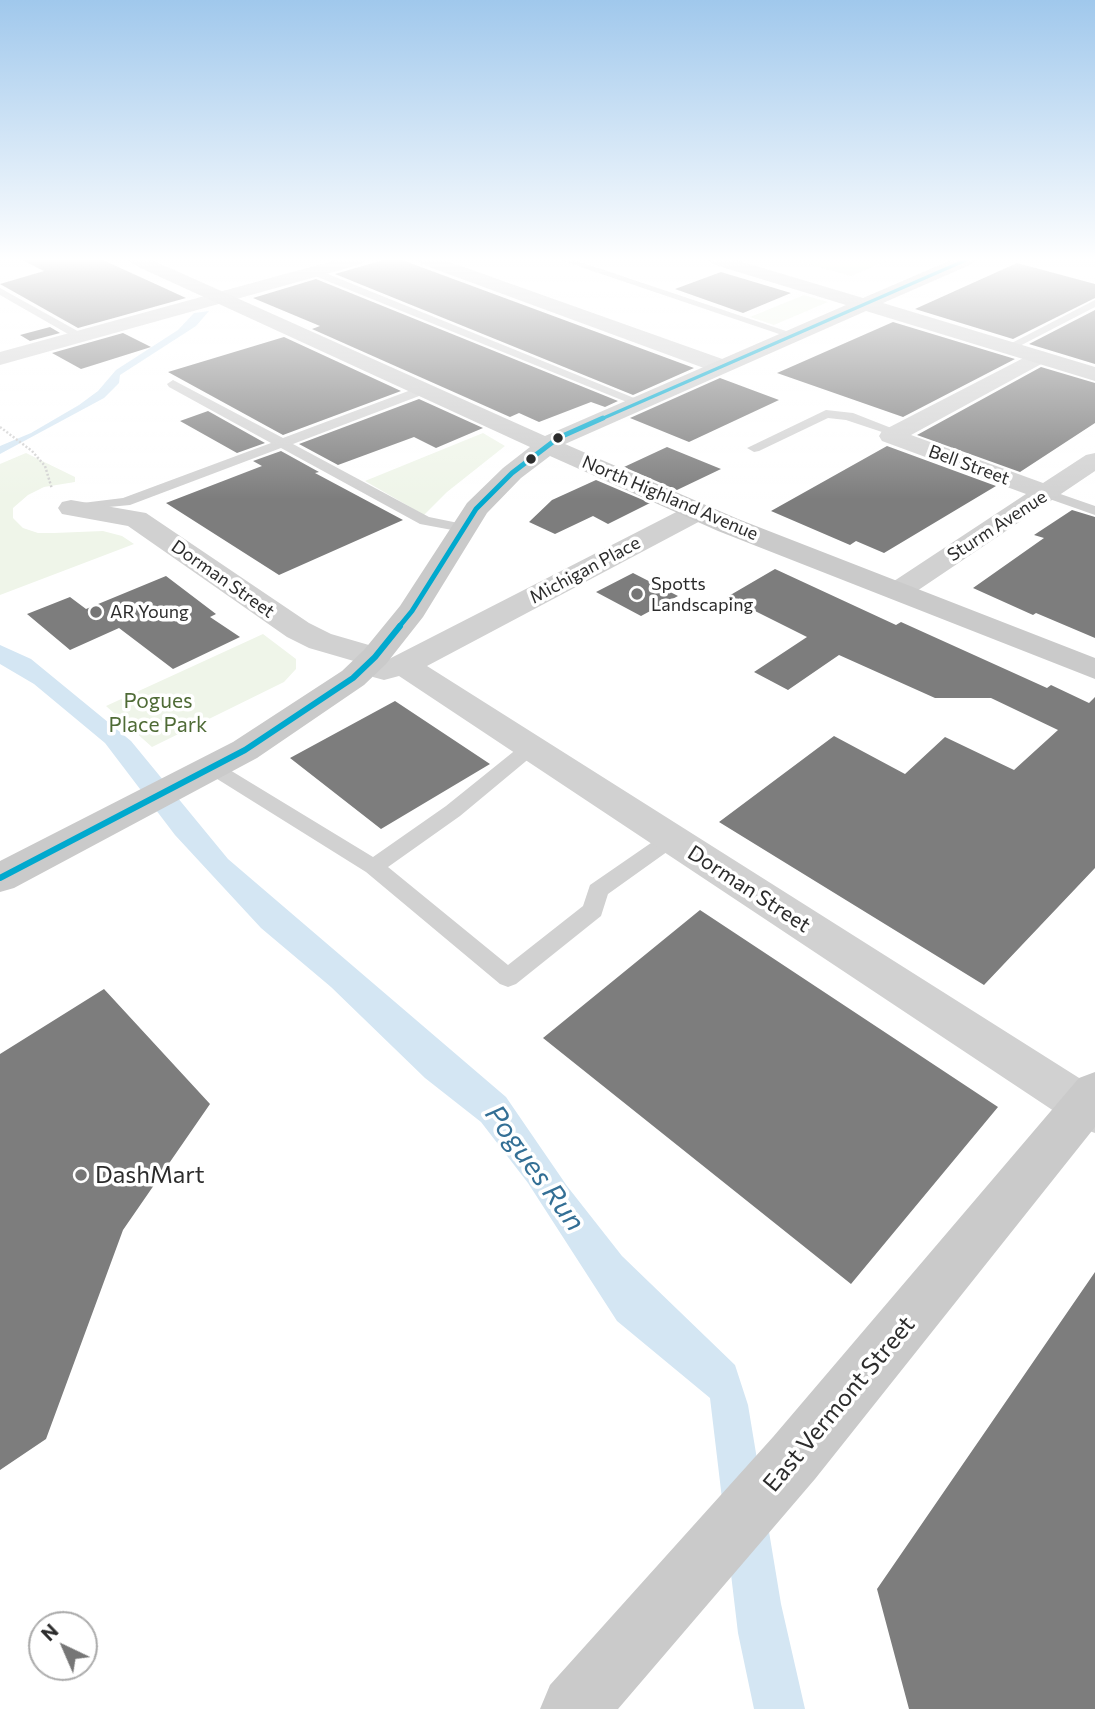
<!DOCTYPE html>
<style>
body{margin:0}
#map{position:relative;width:1095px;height:1709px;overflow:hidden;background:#fff;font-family:Commissioner,sans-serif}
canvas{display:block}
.north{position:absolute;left:28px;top:1611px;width:70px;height:70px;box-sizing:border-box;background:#fff;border:2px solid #ababab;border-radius:50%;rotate:316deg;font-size:19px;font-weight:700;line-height:28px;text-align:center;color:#2c2c2c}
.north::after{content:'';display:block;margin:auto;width:24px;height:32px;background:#767676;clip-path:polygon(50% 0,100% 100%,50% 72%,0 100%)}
</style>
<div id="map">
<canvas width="1095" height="1709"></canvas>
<div class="north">N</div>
</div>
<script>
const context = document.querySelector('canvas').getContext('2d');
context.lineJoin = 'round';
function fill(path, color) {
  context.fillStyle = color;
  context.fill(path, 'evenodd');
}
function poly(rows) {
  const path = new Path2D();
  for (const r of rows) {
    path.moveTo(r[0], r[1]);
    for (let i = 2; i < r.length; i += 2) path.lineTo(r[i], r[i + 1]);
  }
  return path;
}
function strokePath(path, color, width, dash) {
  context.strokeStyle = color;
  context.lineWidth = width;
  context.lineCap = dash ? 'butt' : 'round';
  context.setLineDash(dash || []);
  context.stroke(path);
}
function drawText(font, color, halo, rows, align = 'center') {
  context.font = font + ' Commissioner,sans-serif';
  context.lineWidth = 7;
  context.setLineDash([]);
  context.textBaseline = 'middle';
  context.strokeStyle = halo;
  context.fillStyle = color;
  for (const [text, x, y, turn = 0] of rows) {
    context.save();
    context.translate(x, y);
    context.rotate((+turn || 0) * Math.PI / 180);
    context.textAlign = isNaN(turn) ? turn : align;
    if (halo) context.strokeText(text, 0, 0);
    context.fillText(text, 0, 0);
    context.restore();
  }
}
fill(poly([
 [794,260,890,260,851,276],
 [804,295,828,302,774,325,750,317],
 [483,433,505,446,447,492,424,515,365,481],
 [26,453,75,477,75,482,44,487,28,495,13,508,13,518,23,528,38,533,54,533,103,531,122,536,134,544,0,595,0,464],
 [263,634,296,659,296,669,284,682,152,747,106,706]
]), '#eff5e9');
fill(poly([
 [209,311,196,326,120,375,119,383,104,398,0,454,0,446,31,433,79,405,98,391,116,370,178,330,194,313],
 [0,645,31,659,131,741,228,859,506,1097,567,1186,622,1256,735,1365,748,1405,781,1604,805,1709,754,1709,738,1633,710,1398,617,1321,528,1183,481,1122,425,1078,331,987,261,928,175,835,105,743,34,684,0,664]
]), '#d4e6f3');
fill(poly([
 [22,260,103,260,186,298,78,328,0,284,44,271],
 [383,260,402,260,694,368,633,395,335,274],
 [1017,263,1095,284,1095,298,1013,339,915,309],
 [721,272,791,293,743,313,675,289],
 [316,279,618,401,605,407,591,402,539,422,519,413,510,417,312,329,320,326,253,298],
 [1095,310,1095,364,1029,344],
 [893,322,1015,359,903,417,777,373],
 [50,327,60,333,30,341,20,335],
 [123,333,151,347,81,369,52,353],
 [284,337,401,391,283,435,168,372],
 [1041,367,1095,383,1095,423,1020,472,917,435],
 [720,378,779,400,689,442,630,418],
 [419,399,483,428,436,448,414,437,338,465,299,444],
 [208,411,265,443,237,453,180,421],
 [887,446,996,486,884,553,856,541,850,545,771,511],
 [667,447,721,469,677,490,624,467],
 [281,451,319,472,315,473,403,520,279,575,166,503,262,466,253,461],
 [596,480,650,503,608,524,593,516,555,534,529,522,552,500],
 [1072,510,1095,517,1095,638,1036,613,1033,615,973,588,1044,538,1034,535],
 [775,569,896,625,901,622,1047,688,1051,685,1089,703,1095,697,1095,868,984,985,719,822,834,736,905,774,945,737,1014,770,1058,730,991,698,935,698,839,655,788,690,754,672,807,637,727,597],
 [633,573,678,596,641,616,596,592],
 [166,576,216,614,210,617,240,637,173,669,119,628,70,650,27,614,70,597,86,609],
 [395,701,490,764,381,829,290,758],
 [700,910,998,1107,851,1284,543,1038],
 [104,989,210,1104,123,1230,46,1439,0,1470,0,1054],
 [1095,1272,1095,1709,909,1709,877,1589]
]), '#7d7d7d');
strokePath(poly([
 [0,427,32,451,45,466,52,489]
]), '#d1d1d1', 2.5, [2, 2]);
fill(poly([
 [560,260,574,260,798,335,788,337,560,260],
 [310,270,318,270,644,402,638,406,634,405,310,274,310,270],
 [0,288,83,334,85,336,75,338,0,295,0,288],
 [1095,300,1095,307,1012,350,1002,348,1095,300],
 [173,380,283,438,419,387,427,387,427,393,293,444,429,517,468,525,470,528,463,532,420,524,281,448,130,505,66,511,64,508,66,505,123,498,271,443,169,387,167,384,173,380],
 [826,410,853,413,904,433,897,437,846,420,828,418,759,451,754,452,747,448,826,410],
 [1046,489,1095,506,1095,515,1041,496,1041,490,1046,489],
 [530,742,540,748,537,752,460,816,388,867,508,965,583,906,590,885,664,834,678,834,681,839,678,844,608,894,601,916,516,984,508,987,500,984,366,872,206,772,203,768,206,764,220,764,373,857,446,806,523,744,530,742]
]), '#d1d1d1');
fill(poly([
 [336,260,365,260,362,264,0,365,0,352,336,260],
 [418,260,444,260,728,361,731,366,728,371,712,371,421,264,418,260],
 [1037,351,1045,352,1048,357,1045,362,911,435,1043,483,1086,455,1095,453,1095,471,908,597,898,600,888,597,883,591,888,585,1026,494,882,441,879,436,882,431,1037,351],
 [71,500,146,513,309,623,331,634,386,650,389,659,688,506,697,504,706,506,710,512,706,518,427,666,1095,1088,1095,1133,1078,1127,399,676,384,680,373,677,368,670,371,666,309,648,287,637,128,526,62,514,58,508,62,502,71,500]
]), '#d1d1d1');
fill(poly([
 [129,260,152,260,545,436,846,305,712,264,709,260,736,260,863,298,951,260,975,260,972,264,883,303,1095,367,1095,381,866,311,565,444,738,519,1095,658,1095,679,718,531,550,456,521,478,487,513,423,617,386,664,364,685,257,758,14,888,0,892,0,861,233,742,342,671,364,650,400,606,467,503,503,468,530,447,132,264,129,260],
 [1095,1072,1095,1127,815,1479,618,1709,540,1709,550,1685,773,1437,1079,1078,1095,1072]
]), '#cacaca');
strokePath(poly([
 [599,420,966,260]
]), '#00a9ce', 3.5);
strokePath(poly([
 [398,628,412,611,476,509,512,473,558,438,603,418]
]), '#00a9ce', 5);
strokePath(poly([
 [0,878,245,750,353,678,375,657,400,626]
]), '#00a9ce', 6);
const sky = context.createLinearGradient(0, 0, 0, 499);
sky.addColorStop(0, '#a0c8ec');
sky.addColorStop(0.52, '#fff');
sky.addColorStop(1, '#ffffff00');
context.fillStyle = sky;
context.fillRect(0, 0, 1095, 499);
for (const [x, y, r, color] of [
 [558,438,6,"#2c2c2c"],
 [531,459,6,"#2c2c2c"],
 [637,594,7,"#767676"],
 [96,612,7,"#767676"],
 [81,1175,7,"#767676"]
]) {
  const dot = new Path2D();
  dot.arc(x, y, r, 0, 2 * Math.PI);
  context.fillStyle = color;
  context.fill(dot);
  strokePath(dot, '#fff', 2.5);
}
drawText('18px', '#2c2c2c', '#fff', [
 ["Bell Street",969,465,20],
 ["North Highland Avenue",670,498,23],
 ["Sturm Avenue",997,526,-33],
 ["Michigan Place",585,570,-28],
 ["Dorman Street",223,579,35]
]);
drawText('18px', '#2c2c2c', '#fff', [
 ["Spotts",651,584],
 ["Landscaping",651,605],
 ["AR Young",110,612]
], 'left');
drawText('21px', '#4f6b36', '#fff', [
 ["Pogues",158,701],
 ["Place Park",158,725]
]);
drawText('21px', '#2c2c2c', '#fff', [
 ["Dorman Street",749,889,33]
]);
drawText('24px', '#2c2c2c', '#fff', [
 ["DashMart",95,1175]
], 'left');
drawText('24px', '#2c2c2c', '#fff', [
 ["East Vermont Street",839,1404,-50]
]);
drawText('italic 28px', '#336f95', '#fff', [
 ["Pogues Run",535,1168,54]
]);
</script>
